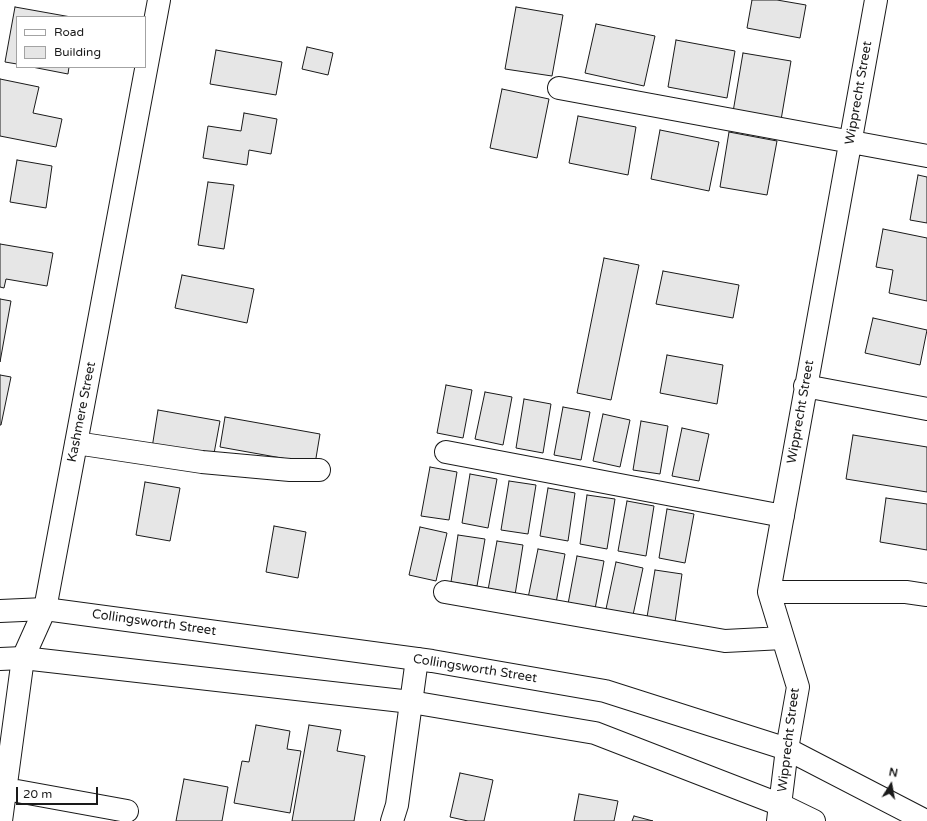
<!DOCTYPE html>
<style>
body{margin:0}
#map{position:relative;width:927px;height:821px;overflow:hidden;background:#fff;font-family:"Varela Round",sans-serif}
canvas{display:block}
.legend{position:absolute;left:16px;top:16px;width:130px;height:52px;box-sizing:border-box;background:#fff;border:1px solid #a3a3a3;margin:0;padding:5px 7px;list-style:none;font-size:12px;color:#1a1a1a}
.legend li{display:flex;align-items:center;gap:8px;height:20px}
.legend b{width:20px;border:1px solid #a3a3a3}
.north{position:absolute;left:871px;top:765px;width:40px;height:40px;-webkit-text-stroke:3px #fff;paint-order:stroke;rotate:11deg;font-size:11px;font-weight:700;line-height:16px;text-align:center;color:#1a1a1a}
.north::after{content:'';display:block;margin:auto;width:14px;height:18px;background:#1a1a1a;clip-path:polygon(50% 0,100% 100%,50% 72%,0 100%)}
.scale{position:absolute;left:16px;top:787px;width:82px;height:18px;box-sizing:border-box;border:2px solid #1a1a1a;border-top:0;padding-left:5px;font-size:12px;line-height:14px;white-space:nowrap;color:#1a1a1a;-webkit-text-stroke:3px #fff;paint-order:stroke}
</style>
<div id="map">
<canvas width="927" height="821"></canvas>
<ul class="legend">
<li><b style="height:5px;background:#fff"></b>Road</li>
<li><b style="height:11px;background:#e6e6e6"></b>Building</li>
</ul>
<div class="north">N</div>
<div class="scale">20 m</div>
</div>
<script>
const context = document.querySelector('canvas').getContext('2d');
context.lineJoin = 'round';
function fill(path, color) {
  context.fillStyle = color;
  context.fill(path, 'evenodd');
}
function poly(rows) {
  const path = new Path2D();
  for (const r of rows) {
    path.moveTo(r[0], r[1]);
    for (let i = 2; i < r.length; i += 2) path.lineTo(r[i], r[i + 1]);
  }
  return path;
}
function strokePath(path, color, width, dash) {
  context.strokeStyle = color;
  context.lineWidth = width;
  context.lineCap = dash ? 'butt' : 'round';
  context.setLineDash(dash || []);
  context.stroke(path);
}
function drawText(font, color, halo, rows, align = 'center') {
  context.font = font + ' "Varela Round",sans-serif';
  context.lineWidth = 3;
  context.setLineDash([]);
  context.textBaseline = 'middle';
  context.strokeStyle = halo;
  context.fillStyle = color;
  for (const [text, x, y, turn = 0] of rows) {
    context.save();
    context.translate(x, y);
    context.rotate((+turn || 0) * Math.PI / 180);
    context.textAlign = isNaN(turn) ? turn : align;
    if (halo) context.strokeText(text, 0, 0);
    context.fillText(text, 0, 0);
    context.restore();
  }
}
const building = poly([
 [752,0,777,0,806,5,800,38,747,28,752,0],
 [15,7,71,17,17,17,17,64,5,62,15,7],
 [516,7,563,15,552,76,505,69,516,7],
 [596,24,655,36,644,86,585,73,596,24],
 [676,40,735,51,727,98,668,87,676,40],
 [307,47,333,53,328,75,302,69,307,47],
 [216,50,282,62,276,95,210,84,216,50],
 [743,53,791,61,781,120,733,112,743,53],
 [32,67,69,67,68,74,32,67],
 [0,79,39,87,33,113,62,119,56,147,0,136,0,79],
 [502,89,549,99,537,158,490,148,502,89],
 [244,113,277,119,271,154,249,150,247,165,203,158,208,126,241,131,244,113],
 [578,116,636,127,628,175,569,163,578,116],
 [660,130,719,142,709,191,651,179,660,130],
 [729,132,777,141,767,195,720,187,729,132],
 [17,160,52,166,46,208,10,202,17,160],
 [918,175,927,177,927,223,910,220,918,175],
 [208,182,234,185,224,249,198,245,208,182],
 [883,229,927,238,927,301,889,293,893,270,876,267,883,229],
 [0,244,53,253,47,286,6,279,4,288,0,287,0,244],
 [604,258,639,265,611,400,577,393,604,258],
 [663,271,739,285,733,318,656,304,663,271],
 [182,275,254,289,247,323,175,308,182,275],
 [0,299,11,301,0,362,0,299],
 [873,318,927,330,920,365,865,353,873,318],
 [667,355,723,365,717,404,660,393,667,355],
 [0,375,11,377,1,425,0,425,0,375],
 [446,385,472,390,463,438,437,433,446,385],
 [485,392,512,397,503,445,475,439,485,392],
 [524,399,551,404,543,453,516,448,524,399],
 [563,407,590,412,581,460,554,455,563,407],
 [158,410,220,421,213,459,152,448,158,410],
 [603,414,630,420,620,467,593,461,603,414],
 [225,417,320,434,315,464,220,447,225,417],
 [641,421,668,426,660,474,633,470,641,421],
 [682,428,709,434,699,481,672,476,682,428],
 [853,435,927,447,927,492,846,479,853,435],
 [430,467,457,472,449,520,421,516,430,467],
 [470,474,497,479,488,528,462,523,470,474],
 [509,481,536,485,528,534,501,530,509,481],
 [145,482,180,488,170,541,136,535,145,482],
 [548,488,575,493,568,541,540,536,548,488],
 [587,495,615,499,607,549,580,544,587,495],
 [886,498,927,504,927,550,880,542,886,498],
 [627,501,654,506,646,556,618,551,627,501],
 [667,509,694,514,685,563,659,558,667,509],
 [274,526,306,532,298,578,266,572,274,526],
 [420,527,447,533,436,581,409,575,420,527],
 [458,535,485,539,477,586,451,582,458,535],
 [497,541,523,545,515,595,488,590,497,541],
 [538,549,565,554,556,603,528,598,538,549],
 [577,556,604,561,595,609,568,604,577,556],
 [616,562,643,568,633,615,606,609,616,562],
 [655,570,682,574,675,622,647,617,655,570],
 [256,725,290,731,287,749,301,751,290,813,234,803,242,761,249,762,256,725],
 [309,725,341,730,337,751,365,756,354,821,292,821,309,725],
 [460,773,493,780,484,821,468,821,450,817,460,773],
 [184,779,228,787,222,821,176,821,184,779],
 [579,794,618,801,614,821,574,821,579,794],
 [634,816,653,821,632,821,634,816]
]);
fill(building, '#e6e6e6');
strokePath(building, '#1a1a1a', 1);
const minor = poly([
 [559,88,927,156],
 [805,386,927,409],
 [76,443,202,462,290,470,319,470],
 [446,452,783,516],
 [445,592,725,641,783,638],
 [769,592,906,592,927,595],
 [6,789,127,811],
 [1,821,23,658,45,609,159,0],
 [392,821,397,805,417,659],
 [778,821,787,749,798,687,769,592,876,0]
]);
const major = poly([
 [0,611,45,609,432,661,605,691,787,749,926,821],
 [0,659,23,658,411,702,595,733,781,805,814,821]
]);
strokePath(minor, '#1a1a1a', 24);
strokePath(major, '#1a1a1a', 24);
strokePath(minor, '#fff', 22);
strokePath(major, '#fff', 22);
drawText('13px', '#1a1a1a', '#fff', [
 ["Wipprecht Street",859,93,-80],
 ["Kashmere Street",82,412,-79],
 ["Wipprecht Street",801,412,-80],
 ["Collingsworth Street",154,623,8],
 ["Collingsworth Street",475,669,9],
 ["Wipprecht Street",789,740,-83]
]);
</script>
